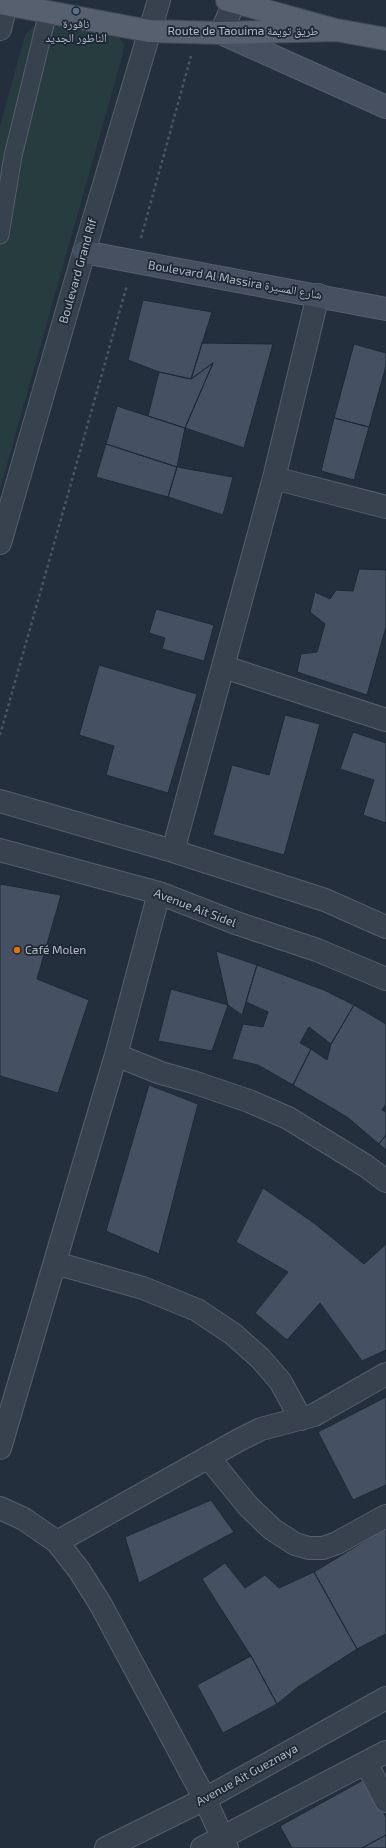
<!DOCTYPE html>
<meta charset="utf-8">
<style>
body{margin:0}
canvas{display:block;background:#242f3e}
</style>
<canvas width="386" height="1848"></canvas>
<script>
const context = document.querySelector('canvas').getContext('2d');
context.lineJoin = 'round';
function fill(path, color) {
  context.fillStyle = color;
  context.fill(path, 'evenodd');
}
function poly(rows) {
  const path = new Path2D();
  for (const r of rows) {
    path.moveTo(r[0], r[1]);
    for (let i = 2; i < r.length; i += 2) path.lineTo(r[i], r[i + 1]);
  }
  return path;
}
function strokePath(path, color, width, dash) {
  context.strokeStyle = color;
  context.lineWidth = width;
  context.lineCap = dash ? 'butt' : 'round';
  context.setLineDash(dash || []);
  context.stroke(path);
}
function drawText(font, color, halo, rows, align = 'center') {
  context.font = font + ' "Exo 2","Noto Naskh Arabic",sans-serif';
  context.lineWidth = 3.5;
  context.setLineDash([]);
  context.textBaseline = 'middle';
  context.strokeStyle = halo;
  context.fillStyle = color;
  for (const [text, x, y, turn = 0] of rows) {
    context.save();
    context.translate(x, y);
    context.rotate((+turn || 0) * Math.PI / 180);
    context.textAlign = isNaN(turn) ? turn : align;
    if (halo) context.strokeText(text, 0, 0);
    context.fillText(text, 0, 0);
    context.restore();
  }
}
fill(poly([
 [46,20,111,33,119,37,124,45,122,57,0,489,0,126,25,35,32,27]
]), '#263c3f');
const building = poly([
 [143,300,212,312,191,379,159,372,128,360,143,300],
 [202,343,273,344,244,448,185,428,213,363,191,379,202,343],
 [354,344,386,353,386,366,369,427,334,418,354,344],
 [213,363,185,428,148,416,159,372,191,379,213,363],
 [117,406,185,428,177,467,106,444,117,406],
 [334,418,369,427,354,480,321,471,334,418],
 [106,444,177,467,168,497,96,477,106,444],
 [177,467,233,477,223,515,168,497,177,467],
 [359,569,386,570,386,627,367,695,297,672,301,654,317,652,325,624,310,612,315,592,330,599,336,590,353,591,359,569],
 [156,609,214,625,204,661,162,649,165,638,149,633,156,609],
 [99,665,197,694,168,793,106,775,114,746,79,735,99,665],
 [285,715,320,724,284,855,213,835,232,765,269,775,285,715],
 [353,732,386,743,386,823,363,815,374,780,340,769,353,732],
 [0,884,61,895,37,979,89,1000,58,1093,0,1076,0,884],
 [216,951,257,965,242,1015,228,1005,216,951],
 [257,965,324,990,354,1005,331,1044,309,1027,300,1043,311,1049,293,1085,258,1065,232,1059,243,1024,263,1027,268,1012,246,1002,257,965],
 [171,989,228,1005,212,1051,158,1041,171,989],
 [354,1005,386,1024,386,1104,382,1110,386,1112,386,1135,379,1144,347,1117,293,1085,311,1049,327,1060,331,1044,354,1005],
 [149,1085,198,1104,159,1254,106,1231,149,1085],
 [386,1135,386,1150,379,1144,386,1135],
 [263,1188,314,1223,364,1264,386,1244,386,1350,362,1361,320,1303,287,1340,255,1313,288,1272,236,1242,263,1188],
 [386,1397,386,1485,353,1500,318,1432,386,1397],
 [211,1500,234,1532,139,1583,125,1537,211,1500],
 [386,1528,386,1634,357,1649,314,1572,386,1528],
 [225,1563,245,1588,265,1575,279,1588,314,1572,357,1649,298,1687,277,1704,251,1656,202,1579,225,1563],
 [251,1656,277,1704,223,1733,197,1685,251,1656],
 [365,1779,386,1817,386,1835,362,1848,292,1848,280,1826,365,1779],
 [386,1835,386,1848,362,1848,386,1835]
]);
fill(building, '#455162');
strokePath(building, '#1f2835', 1);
const pedestrian = poly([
 [0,235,13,156,48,12]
]);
const minor = poly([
 [274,478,386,507],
 [224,667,386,720],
 [0,801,173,851,325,900,386,927],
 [0,850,159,893,236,923,317,950,386,979],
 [173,851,274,478,318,295],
 [116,1055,161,1073,193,1082,249,1101,288,1118,366,1166,386,1181],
 [55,1263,143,1288,197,1310,233,1334,260,1358,280,1381,301,1419],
 [0,1448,116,1055,159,893],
 [208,1457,248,1506,272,1529,295,1544,309,1548,323,1548,337,1543,386,1516],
 [0,1508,24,1519,57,1542,79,1570,101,1605,205,1799,227,1848],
 [57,1542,239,1440,261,1429,314,1415,386,1374],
 [366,1763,386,1801],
 [106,1848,205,1799,386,1698],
 [202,1848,386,1752]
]);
const tertiary = poly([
 [0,29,7,0],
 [221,33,235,0],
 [0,543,84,252,159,0]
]);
const secondary = poly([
 [221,33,386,107],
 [84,252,386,309]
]);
const primary = poly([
 [227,0,336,30,386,39],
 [0,3,149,31,221,33,336,30]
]);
strokePath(pedestrian, '#565f6c', 19);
strokePath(minor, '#565f6c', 24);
strokePath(tertiary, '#565f6c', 24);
strokePath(secondary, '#565f6c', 24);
strokePath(primary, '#414a57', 24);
strokePath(poly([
 [141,238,191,56],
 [0,735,127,285]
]), '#44595c', 2.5, [3, 3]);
strokePath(pedestrian, '#38414e', 17);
strokePath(minor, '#38414e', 22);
strokePath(tertiary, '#38414e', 22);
strokePath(secondary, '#465061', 22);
strokePath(primary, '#56606e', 22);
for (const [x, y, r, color] of [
 [76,11,4,"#5c6f8a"],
 [17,950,4,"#e8710a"]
]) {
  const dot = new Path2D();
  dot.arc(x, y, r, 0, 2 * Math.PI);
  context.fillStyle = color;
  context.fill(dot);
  strokePath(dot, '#1d2633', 1.5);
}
drawText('12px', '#b4bcc9', '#1d2633', [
 ["نافورة",76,24],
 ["الناظور الجديد",76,38],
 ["Café Molen",25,950,"left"]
]);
drawText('12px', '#b4bcc9', '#1d2633', [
 ["Route de Taouima طريق تويمة",243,31],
 ["Boulevard Grand Rif",78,271,-74],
 ["Boulevard Al Massira شارع المسيرة",235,280,10],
 ["Avenue Ait Sidel",195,908,21],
 ["Avenue Ait Gueznaya",247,1775,-29]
]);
</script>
